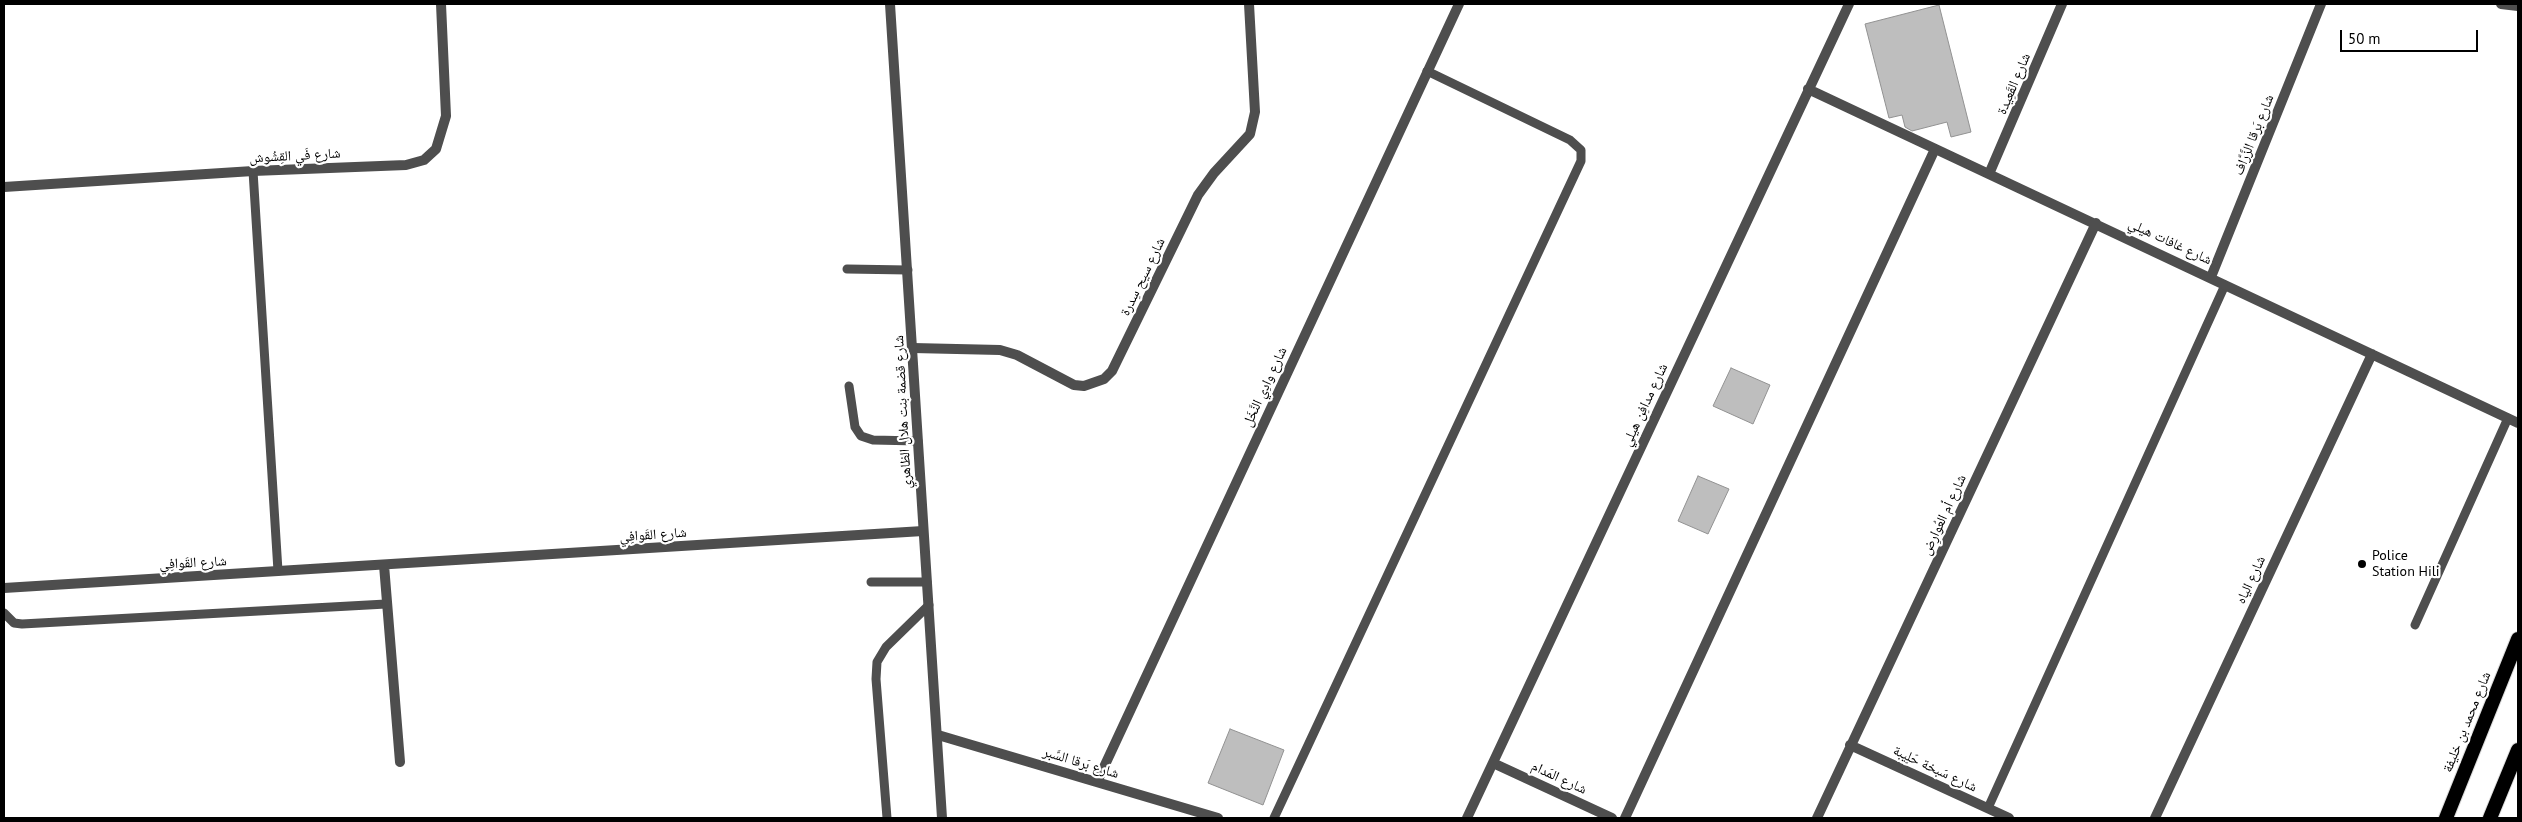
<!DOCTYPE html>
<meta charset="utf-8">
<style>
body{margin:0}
#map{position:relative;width:2522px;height:822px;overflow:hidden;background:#fff;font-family:"PT Sans",sans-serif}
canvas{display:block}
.frame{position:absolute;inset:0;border:5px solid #000;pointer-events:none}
.scale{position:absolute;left:2340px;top:30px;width:138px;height:22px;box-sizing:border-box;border:2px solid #000;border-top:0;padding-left:6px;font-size:15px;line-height:18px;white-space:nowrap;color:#000;-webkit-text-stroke:4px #fff;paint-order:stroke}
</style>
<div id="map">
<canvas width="2522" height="822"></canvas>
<div class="frame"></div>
<div class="scale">50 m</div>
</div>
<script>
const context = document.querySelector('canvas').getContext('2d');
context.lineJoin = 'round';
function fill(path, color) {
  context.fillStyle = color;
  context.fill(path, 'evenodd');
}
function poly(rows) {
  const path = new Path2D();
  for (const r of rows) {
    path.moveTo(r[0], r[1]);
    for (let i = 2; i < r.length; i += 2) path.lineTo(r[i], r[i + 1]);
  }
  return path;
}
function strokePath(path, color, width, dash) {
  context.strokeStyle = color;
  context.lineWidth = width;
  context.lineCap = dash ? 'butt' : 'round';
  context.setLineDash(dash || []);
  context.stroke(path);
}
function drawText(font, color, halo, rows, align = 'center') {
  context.font = font + ' "PT Sans","Noto Naskh Arabic",sans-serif';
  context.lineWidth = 4.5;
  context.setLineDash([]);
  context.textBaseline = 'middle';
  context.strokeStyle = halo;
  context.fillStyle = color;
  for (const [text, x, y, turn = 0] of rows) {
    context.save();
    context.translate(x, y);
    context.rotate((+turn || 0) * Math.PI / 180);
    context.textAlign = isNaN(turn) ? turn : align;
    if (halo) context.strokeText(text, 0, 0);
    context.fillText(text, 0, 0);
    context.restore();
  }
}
const building = poly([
 [1939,5,1971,132,1951,137,1947,122,1912,131,1905,127,1902,115,1889,118,1865,24,1939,5],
 [1731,368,1770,385,1753,424,1713,406,1731,368],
 [1698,476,1729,489,1708,534,1678,521,1698,476],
 [1230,729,1284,750,1263,805,1208,783,1230,729]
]);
fill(building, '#bebebe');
strokePath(building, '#929292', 1);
const trunk = poly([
 [2446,818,2518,639],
 [2490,818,2518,750]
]);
strokePath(trunk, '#dbdbdb', 16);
strokePath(poly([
 [253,171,278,571],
 [847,269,908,270],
 [849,386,855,427,861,436,873,440,918,441],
 [871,582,927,582],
 [4,613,14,623,22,624,386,604],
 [2415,625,2508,418],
 [1988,808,2225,285],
 [887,818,876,679,877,662,886,647,929,605],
 [1274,818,1581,161,1581,150,1570,140,1427,71]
]), '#4e4e4e', 9);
strokePath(poly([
 [1808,89,2518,423],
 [1989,174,2062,4],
 [4,187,253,171,406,165,424,160,436,149,446,116,441,4],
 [2211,277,2321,4],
 [913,348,1000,350,1017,355,1074,385,1084,386,1104,379,1112,371,1198,195,1214,173,1250,134,1255,112,1249,4],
 [384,565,400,762],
 [4,588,923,531],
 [938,735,1218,818],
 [1850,745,2009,818],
 [1493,763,1612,818],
 [1097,782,1459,4],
 [1467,818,1849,4],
 [1625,818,1935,149],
 [1817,818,2096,223],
 [2155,818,2372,354]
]), '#4e4e4e', 10);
strokePath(poly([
 [890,4,942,818],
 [2501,4,2518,6]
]), '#4e4e4e', 10);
strokePath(trunk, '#000', 14);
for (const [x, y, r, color] of [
 [2362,564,5,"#000"]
]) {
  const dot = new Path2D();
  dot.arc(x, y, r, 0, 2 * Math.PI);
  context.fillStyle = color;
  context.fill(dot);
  strokePath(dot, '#fff', 2);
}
drawText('14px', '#000', '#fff', [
 ["شارع القَعِيدة",2014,84,-67],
 ["شارع بَرقا الزَّرَّاف",2254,135,-68],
 ["شارع فَي القِشُوش",295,156,-3],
 ["شارع غافات هيلي",2170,242,25],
 ["شارع سيح سِدرة",1143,277,-64],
 ["شارع وادِي النَّخَل",1265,387,-65],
 ["شارع مدافِن هيلي",1645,405,-65],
 ["شارع قضمة بنت هلال الظاهري",903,412,-93],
 ["شارع أم العُوارِض",1944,515,-65],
 ["شارع القَوافِي",653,535,-4],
 ["شارع القَوافِي",193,563,-3],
 ["شارع الياه",2251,580,-65],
 ["شارع محمد بن خليفة",2467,722,-68],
 ["شارع بَرقا السَّبر",1081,763,17],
 ["شارع سَبخة حَلِيبة",1935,769,25],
 ["شارع المَدام",1559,778,25]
]);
drawText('14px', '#000', '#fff', [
 ["Police",2372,556],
 ["Station Hili",2372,572]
], 'left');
</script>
